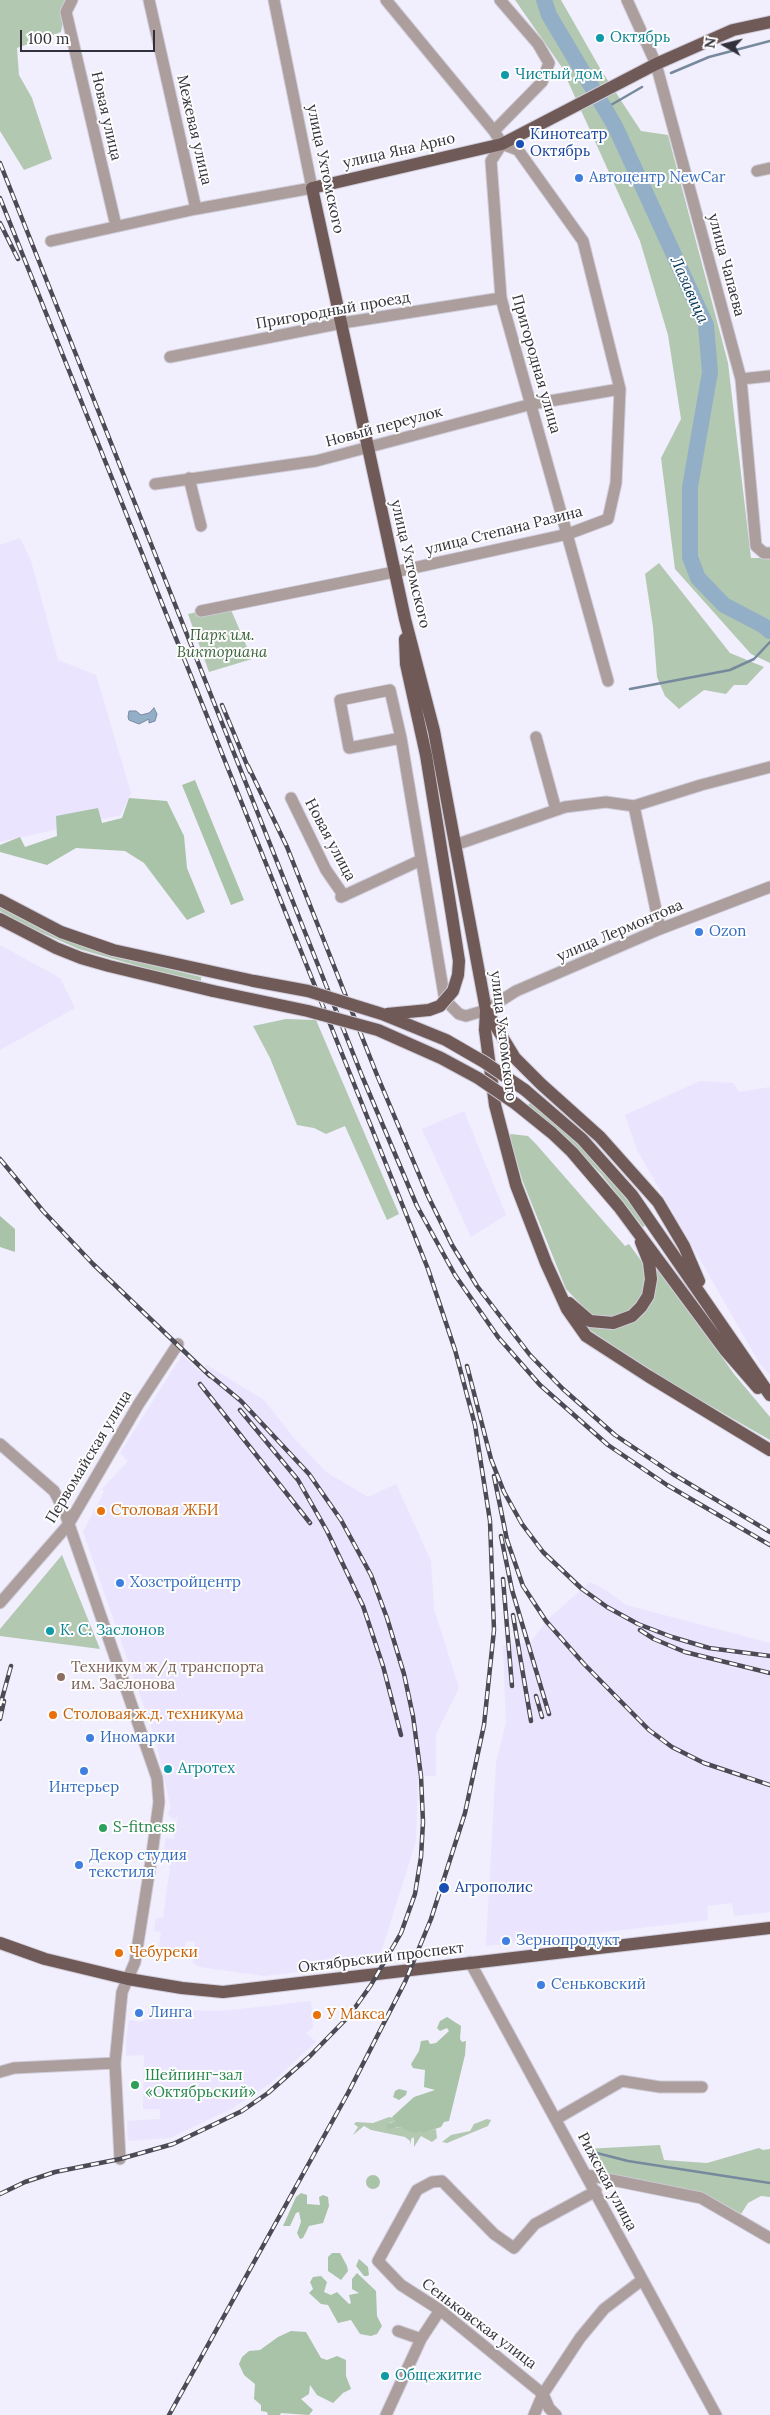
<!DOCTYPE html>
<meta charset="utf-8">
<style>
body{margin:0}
#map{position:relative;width:770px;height:2415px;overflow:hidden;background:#f1eefd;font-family:Lora,serif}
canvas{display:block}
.north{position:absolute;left:700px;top:20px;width:50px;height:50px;-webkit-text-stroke:4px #fdfdfd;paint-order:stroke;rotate:278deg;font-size:14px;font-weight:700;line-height:20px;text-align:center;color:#32303a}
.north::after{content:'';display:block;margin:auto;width:18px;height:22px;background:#32303a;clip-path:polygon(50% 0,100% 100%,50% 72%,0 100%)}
.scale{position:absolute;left:20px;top:30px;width:135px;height:22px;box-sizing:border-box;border:2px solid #32303a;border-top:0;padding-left:6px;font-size:15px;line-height:18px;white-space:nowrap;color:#32303a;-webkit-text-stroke:4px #fdfdfd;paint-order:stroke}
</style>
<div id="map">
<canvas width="770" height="2415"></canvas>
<div class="north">N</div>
<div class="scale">100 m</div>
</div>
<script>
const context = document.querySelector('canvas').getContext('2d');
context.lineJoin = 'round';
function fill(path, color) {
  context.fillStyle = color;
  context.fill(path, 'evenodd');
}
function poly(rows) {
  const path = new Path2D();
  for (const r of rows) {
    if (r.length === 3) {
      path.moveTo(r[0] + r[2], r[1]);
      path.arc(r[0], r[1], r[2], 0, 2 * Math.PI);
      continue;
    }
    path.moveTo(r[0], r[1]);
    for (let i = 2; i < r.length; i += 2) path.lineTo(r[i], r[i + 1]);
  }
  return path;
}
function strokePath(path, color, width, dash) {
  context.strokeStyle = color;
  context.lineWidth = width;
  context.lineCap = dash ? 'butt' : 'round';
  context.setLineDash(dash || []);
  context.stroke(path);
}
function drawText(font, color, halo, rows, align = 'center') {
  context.font = font + ' Lora,serif';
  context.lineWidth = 4;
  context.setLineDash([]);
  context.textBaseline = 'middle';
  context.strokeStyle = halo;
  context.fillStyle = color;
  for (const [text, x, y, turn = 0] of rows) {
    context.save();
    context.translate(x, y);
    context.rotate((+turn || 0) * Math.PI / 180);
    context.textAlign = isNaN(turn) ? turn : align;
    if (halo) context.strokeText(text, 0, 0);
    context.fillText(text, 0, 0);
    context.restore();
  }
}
fill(poly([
 [20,538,31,561,58,660,96,675,131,793,121,815,0,842,0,545],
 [0,945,60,978,75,1008,0,1050],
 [700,1081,733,1083,739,1092,770,1087,770,1375,760,1364,637,1150,625,1115],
 [464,1111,506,1215,471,1237,422,1129],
 [182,1355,199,1371,207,1365,264,1400,293,1437,326,1472,368,1497,396,1484,431,1561,434,1609,459,1688,436,1734,436,1776,418,1776,416,1841,378,1962,265,1976,199,1967,193,1962,195,1942,186,1941,184,1957,158,1953,161,1932,154,1931,156,1918,163,1918,171,1860,163,1858,166,1838,174,1839,178,1815,174,1820,167,1814,171,1808,155,1738,83,1532,104,1492,102,1489,128,1461,120,1453],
 [590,1582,609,1592,626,1605,770,1643,770,1912,734,1916,732,1903,707,1906,708,1920,486,1946,496,1763,506,1723,503,1646,531,1642,546,1621],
 [311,2001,313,2028,306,2033,316,2042,271,2083,233,2108,170,2138,128,2141,127,2121,160,2119,160,2109,143,2109,144,2055,126,2056,126,2040,129,2020,141,2022,153,2016,165,2018,167,2010,222,2011]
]), '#eae4fe');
fill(poly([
 [0,0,67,0,61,32,17,48,19,75,32,98,52,159,24,170,0,131],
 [515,0,561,0,601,70,641,131,668,135,728,363,751,558,770,558,770,663,751,654,675,569,661,458,681,419,668,335,640,241,561,66],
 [659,563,730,653,764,667,747,685,734,685,726,694,704,690,679,709,665,696,657,677,653,627,645,574],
 [229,605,252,659,209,672,188,614],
 [0,906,58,935,116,956,201,977,201,981,152,970,79,949,24,925,0,911],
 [286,1019,316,1020,399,1214,387,1220,345,1126,326,1134,314,1128,297,1125,270,1058,253,1026],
 [531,1102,572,1138,604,1171,646,1224,643,1227,601,1174,553,1126,528,1105],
 [511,1134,528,1136,536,1144,625,1246,629,1244,642,1262,646,1272,646,1285,641,1299,633,1309,619,1317,601,1318,592,1316,566,1289,523,1182,509,1136],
 [656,1264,734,1374,770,1417,770,1440,658,1376,584,1326,605,1329,619,1328,644,1314,654,1297,657,1283],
 [62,1555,100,1649,0,1636,0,1629],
 [389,2117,394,2118,395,2121,389,2123,396,2128,400,2127,421,2133,436,2129,437,2138,432,2142,421,2136,414,2147,414,2137,411,2139,411,2145,410,2141,405,2137,371,2130,364,2126,353,2135,358,2127,354,2124,356,2122,373,2123],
 [487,2119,491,2120,488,2126,447,2143,442,2142,451,2135,470,2131,474,2124],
 [660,2145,664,2160,707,2163,759,2148,763,2150,770,2149,770,2197,761,2196,748,2203,741,2214,702,2193,595,2171,585,2149]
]), '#b2c8b1');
fill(poly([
 [195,780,244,900,231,905,182,785],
 [129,798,167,801,184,836,187,868,205,912,187,920,144,863,125,851,76,848,47,865,0,852,0,845,20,837,25,847,57,836,56,816,98,808,102,823,122,818],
 [0,1216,15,1229,15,1252,0,1247],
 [447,2017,461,2026,460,2039,462,2042,466,2041,465,2055,449,2121,444,2122,441,2127,423,2133,411,2132,400,2127,388,2129,386,2125,395,2121,392,2117,414,2097,435,2090,424,2087,425,2070,413,2068,411,2064,419,2051,421,2041,428,2040,430,2044,436,2043,449,2031,447,2028,440,2031,437,2028,440,2021],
 [399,2089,407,2091,406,2095,399,2100,393,2097,395,2091],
 [373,2182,7],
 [301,2193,307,2195,307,2204,320,2205,319,2197,323,2195,328,2197,329,2206,323,2223,309,2226,303,2238,300,2239,297,2233,301,2222,299,2212,296,2213,290,2226,283,2226,296,2197],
 [332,2253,340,2253,347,2266,348,2271,341,2280,328,2271,328,2257],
 [359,2259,368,2267,369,2275,367,2276,364,2276,356,2266],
 [357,2273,376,2291,377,2316,382,2326,377,2334,371,2336,360,2334,351,2320,338,2323,328,2305,321,2304,309,2293,313,2289,310,2282,313,2277,321,2276,327,2282,324,2292,331,2295,337,2292,349,2304,351,2303,349,2295,359,2293,352,2289,352,2279],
 [291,2331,306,2332,321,2358,327,2360,337,2356,346,2360,346,2376,351,2389,343,2393,333,2403,317,2395,310,2385,309,2394,301,2399,313,2410,309,2415,281,2413,280,2415,268,2415,267,2412,261,2411,261,2405,254,2399,255,2384,244,2375,239,2364,242,2357,249,2351,260,2350,278,2337]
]), '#a9c3a8');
const water = poly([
 [154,708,157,714,155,721,149,723,149,719,139,724,129,720,128,717,129,711,136,711,141,715,149,713,154,708]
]);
fill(water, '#93afc8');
strokePath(water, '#76899d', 1);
strokePath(poly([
 [671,73,709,57,770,41],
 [604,109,642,87],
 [630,689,730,670,754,659,770,642],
 [589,2151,628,2161,770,2183]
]), '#76899d', 2.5);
strokePath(poly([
 [544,0,549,15,615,126,706,325,710,372,690,487,690,557,698,578,724,605,764,626,770,631]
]), '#93afc8', 16);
const minor = poly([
 [72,0,66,12,116,226],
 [149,0,196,209],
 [386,0,494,131,502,144],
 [627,0,656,64,741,379,756,546,764,553,770,553],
 [494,131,542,82,549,63,538,44,500,0],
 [502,144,491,161,501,298,608,681],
 [757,171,770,168],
 [51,241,196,209,312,188,274,0],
 [170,357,342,323,501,298],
 [741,379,770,376],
 [189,478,201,526],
 [155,484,316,461,532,404,620,389],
 [201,611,404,570,568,534,608,519,616,483,620,389,583,241,518,150,502,144],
 [536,737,556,810],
 [401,738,349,748,340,700,390,690,401,738,444,995,449,1004,459,1014,466,1016,486,1010,516,991,660,929,770,887],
 [291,798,326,870,344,896],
 [634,806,660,929],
 [455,845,565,807,606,802,634,806,701,785,770,767],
 [341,897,421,860],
 [0,1444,54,1491,64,1510,157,1778,159,1802,151,1861,135,1962,122,1992,115,2063,120,2159],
 [0,1603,68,1525,138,1405,178,1344],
 [470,1962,716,2415],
 [0,2072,14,2068,115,2063],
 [556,2119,622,2081,660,2087,702,2087],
 [587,2175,701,2198,770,2238],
 [398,2331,421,2339,440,2310],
 [386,2415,421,2339],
 [534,2415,543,2394,580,2338,604,2309,642,2280],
 [556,2415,549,2408,543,2394,440,2310,401,2285,378,2261,417,2190,432,2182,442,2181,494,2234,514,2248,535,2224,596,2191]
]);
const major = poly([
 [770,22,733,30,656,64,502,144,312,188,405,619,434,731,486,1010,485,1030,495,1105,516,1185,546,1263,567,1309,586,1336,648,1376,770,1450],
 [405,639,406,664,426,755,452,916],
 [0,900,61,932,113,950,254,981],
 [0,919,56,948,81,958,109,966,213,991],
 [486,1010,515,1058,541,1084,600,1137,658,1202,684,1246,699,1281],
 [525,1090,582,1139,632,1195,770,1395],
 [516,1104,552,1133,572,1152,619,1207,725,1350,758,1388],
 [569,1303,590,1321,613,1323,632,1316,641,1307,648,1296,651,1279,649,1262,641,1242],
 [0,1943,45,1959,128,1979,182,1988,223,1992,770,1928]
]);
strokePath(minor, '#cfccda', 13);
strokePath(major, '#cfccda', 14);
strokePath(minor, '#ab9e9c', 11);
strokePath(major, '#705a57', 12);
const rail = poly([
 [0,163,362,1076,417,1206,455,1275,498,1337,540,1385,608,1445,667,1485,770,1545],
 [0,198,428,1269,455,1350,475,1425,490,1521,494,1630,484,1725,465,1813,431,1919,405,1982,348,2093,169,2415],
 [0,223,18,259],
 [222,705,250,772],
 [248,766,287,847,377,1075,428,1196,452,1245,477,1286,530,1355,563,1389,615,1435,673,1474,770,1532],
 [0,1159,43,1211,93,1264,210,1376],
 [467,1366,491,1459,504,1492,522,1524,543,1552,582,1589,607,1607,638,1624,672,1637,709,1648,770,1656],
 [200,1384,310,1523],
 [240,1410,298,1480,327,1531,363,1606,383,1666,401,1735],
 [494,1476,507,1540,523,1586,546,1621,584,1664,649,1730,672,1747,704,1763,770,1785],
 [501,1536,512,1590,549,1714],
 [503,1579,512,1686],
 [513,1615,531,1721],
 [640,1630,654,1639,685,1652,770,1673],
 [536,1696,542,1717],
 [0,1706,11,1666],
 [0,1719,4,1701],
 [0,2194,25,2182,55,2172,120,2159,173,2144,242,2111,268,2093,310,2056,349,2016,371,1985,401,1933,415,1894,421,1857,423,1822,421,1776,413,1716,404,1674,387,1618,371,1575,341,1520,309,1474,241,1401,206,1372]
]);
strokePath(rail, '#4c4a54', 4.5);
strokePath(rail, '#fdfdfd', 2.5, [8]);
const majorBridge = poly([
 [254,981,308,991,382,1014,446,1040,484,1062,525,1090],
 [213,991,308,1011,378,1030,441,1058,478,1078,516,1104],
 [387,1014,429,1010,440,1006,453,991,458,975,459,961,452,916]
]);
strokePath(majorBridge, '#cfccda', 14, []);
strokePath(majorBridge, '#705a57', 12);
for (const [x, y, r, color] of [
 [600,38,5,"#0f9aa8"],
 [505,75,5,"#0f9aa8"],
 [520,144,5,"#1a4fb4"],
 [579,178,5,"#3f7fe0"],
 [699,932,5,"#3f7fe0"],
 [101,1511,5,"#e8710a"],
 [120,1583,5,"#3f7fe0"],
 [50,1631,5,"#0f9aa8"],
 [61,1677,5,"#8d6e63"],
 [53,1715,5,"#e8710a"],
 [90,1738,5,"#3f7fe0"],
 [168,1769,5,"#0f9aa8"],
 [84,1771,5,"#3f7fe0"],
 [103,1828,5,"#2e9e5b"],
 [79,1865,5,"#3f7fe0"],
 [444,1888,6,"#1a4fb4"],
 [506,1941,5,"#3f7fe0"],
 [119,1953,5,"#e8710a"],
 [541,1985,5,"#3f7fe0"],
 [139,2013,5,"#3f7fe0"],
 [317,2015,5,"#e8710a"],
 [135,2085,5,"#2e9e5b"],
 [385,2376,5,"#0f9aa8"]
]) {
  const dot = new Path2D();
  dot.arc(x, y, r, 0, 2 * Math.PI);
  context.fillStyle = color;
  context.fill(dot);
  strokePath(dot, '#fdfdfd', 2);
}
drawText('15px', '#0d838f', '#fdfdfd', [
 ["Октябрь",610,38],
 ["Чистый дом",515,75],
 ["К. С. Заслонов",60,1631],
 ["Агротех",178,1769],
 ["Общежитие",395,2376]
], 'left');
drawText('15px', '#32303a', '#fdfdfd', [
 ["Новая улица",106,116,77],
 ["Межевая улица",194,130,77],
 ["улица Яна Арно",399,151,-13],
 ["улица Ухтомского",325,169,78],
 ["улица Чапаева",726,265,75],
 ["Пригородный проезд",333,311,-10],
 ["Пригородная улица",536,364,74],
 ["Новый переулок",384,427,-15],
 ["улица Степана Разина",504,531,-14],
 ["улица Ухтомского",410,564,77],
 ["Новая улица",330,840,62],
 ["улица Лермонтова",620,931,-23],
 ["улица Ухтомского",503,1036,83],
 ["Первомайская улица",89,1457,-59],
 ["Октябрьский проспект",381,1958,-7],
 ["Рижская улица",607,2182,62],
 ["Сеньковская улица",479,2324,37]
]);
drawText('15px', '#164399', '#fdfdfd', [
 ["Кинотеатр",530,135],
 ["Октябрь",530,152],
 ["Агрополис",455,1888]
], 'left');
drawText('15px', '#366cbe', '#fdfdfd', [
 ["Автоцентр NewCar",589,178],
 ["Ozon",709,932],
 ["Хозстройцентр",130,1583],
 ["Иномарки",100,1738],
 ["Интерьер",84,1788,"center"],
 ["Декор студия",89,1856],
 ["текстиля",89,1873],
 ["Зернопродукт",516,1941],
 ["Сеньковский",551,1985],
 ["Линга",149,2013]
], 'left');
drawText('italic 15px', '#3a613a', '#fdfdfd', [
 ["Парк им.",222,636],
 ["Викториана",222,653]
]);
drawText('15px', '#c56008', '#fdfdfd', [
 ["Столовая ЖБИ",111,1511],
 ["Столовая ж.д. техникума",63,1715],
 ["Чебуреки",129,1953],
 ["У Макса",327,2015]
], 'left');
drawText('15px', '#785e54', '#fdfdfd', [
 ["Техникум ж/д транспорта",71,1668],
 ["им. Заслонова",71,1685]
], 'left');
drawText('15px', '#27864d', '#fdfdfd', [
 ["S-fitness",113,1828],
 ["Шейпинг-зал",145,2076],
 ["«Октябрьский»",145,2093]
], 'left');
drawText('italic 16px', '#013354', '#fdfdfd', [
 ["Лазавица",689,290,66]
]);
</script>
